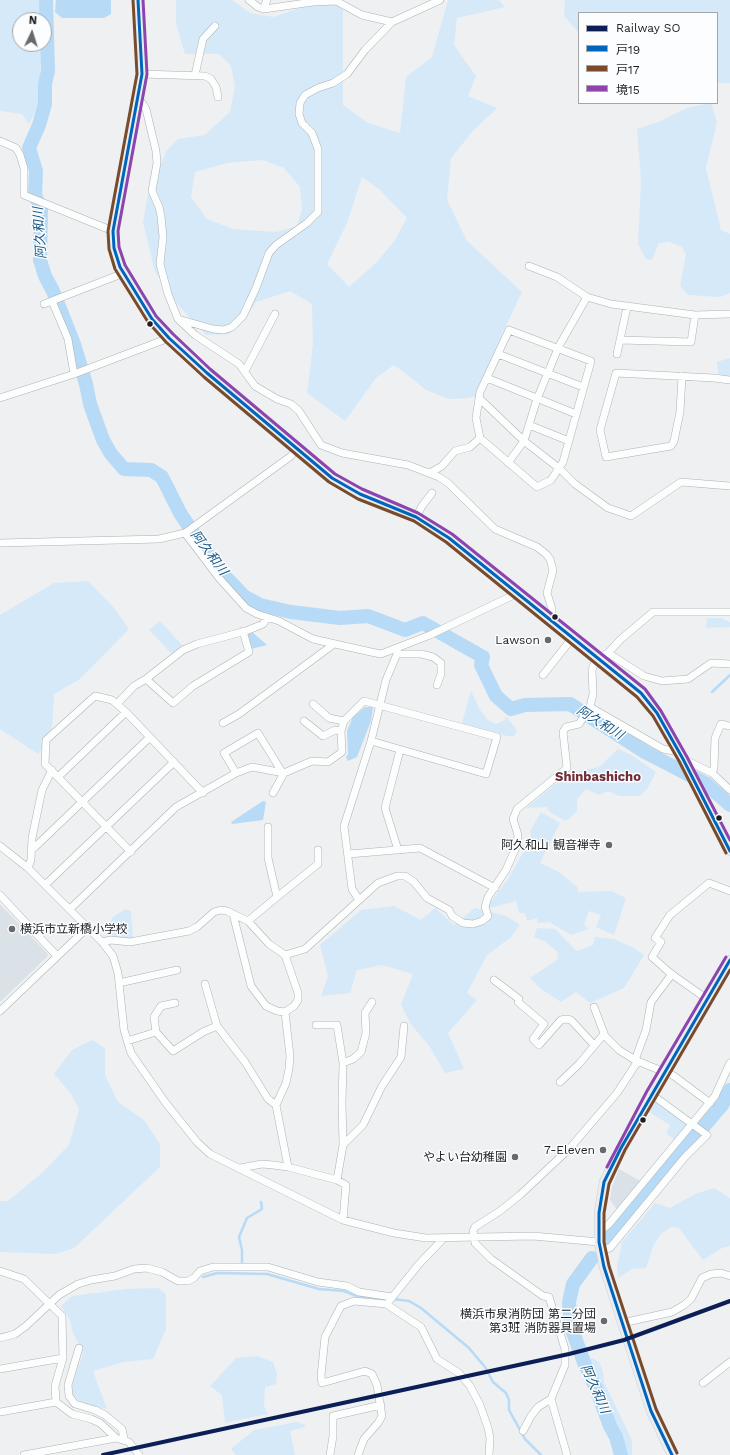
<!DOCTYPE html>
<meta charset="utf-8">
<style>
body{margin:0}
#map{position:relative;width:730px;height:1455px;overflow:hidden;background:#eef0f2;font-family:"Work Sans","Noto Sans JP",sans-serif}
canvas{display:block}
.legend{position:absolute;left:578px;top:12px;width:140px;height:92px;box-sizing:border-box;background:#fbfdff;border:1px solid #a3a5a7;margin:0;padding:5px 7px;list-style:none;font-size:12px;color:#1e2022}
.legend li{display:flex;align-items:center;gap:8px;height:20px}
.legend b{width:20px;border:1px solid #a3a5a7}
.north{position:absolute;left:12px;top:12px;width:40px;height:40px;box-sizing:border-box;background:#fbfdff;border:1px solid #a3a5a7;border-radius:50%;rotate:4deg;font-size:11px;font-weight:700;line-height:16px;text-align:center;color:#1e2022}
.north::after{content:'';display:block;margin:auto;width:14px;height:18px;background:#67696b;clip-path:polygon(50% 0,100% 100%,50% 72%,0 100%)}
</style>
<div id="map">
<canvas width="730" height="1455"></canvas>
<ul class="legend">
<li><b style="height:5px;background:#0c1e56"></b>Railway SO</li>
<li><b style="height:5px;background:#0065bd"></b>戸19</li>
<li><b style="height:5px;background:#7a4b2a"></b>戸17</li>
<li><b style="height:5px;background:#8e44ad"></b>境15</li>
</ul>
<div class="north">N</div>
</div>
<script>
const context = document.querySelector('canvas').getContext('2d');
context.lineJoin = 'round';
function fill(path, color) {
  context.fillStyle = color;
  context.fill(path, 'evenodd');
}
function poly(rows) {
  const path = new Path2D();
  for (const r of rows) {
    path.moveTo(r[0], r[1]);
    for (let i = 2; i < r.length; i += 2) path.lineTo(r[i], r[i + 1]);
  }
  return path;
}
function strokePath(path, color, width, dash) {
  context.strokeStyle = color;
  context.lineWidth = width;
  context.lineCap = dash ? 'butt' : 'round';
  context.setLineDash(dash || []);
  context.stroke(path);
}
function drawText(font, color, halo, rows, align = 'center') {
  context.font = font + ' "Work Sans","Noto Sans JP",sans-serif';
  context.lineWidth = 3;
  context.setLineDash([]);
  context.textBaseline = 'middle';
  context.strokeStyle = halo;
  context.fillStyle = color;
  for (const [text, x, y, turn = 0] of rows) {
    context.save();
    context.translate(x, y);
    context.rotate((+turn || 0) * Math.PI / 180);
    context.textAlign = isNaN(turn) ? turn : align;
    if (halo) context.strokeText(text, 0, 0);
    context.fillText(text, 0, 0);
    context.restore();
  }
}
fill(poly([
 [0,904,48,954,47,957,0,1002],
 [619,1169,642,1182,618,1211,610,1200,612,1187]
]), '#dae1e7');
fill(poly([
 [0,0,42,0,41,20,20,20,20,44,41,44,40,102,29,124,22,114,0,111],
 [176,0,232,0,250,13,273,17,300,8,310,0,343,2,343,105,368,123,400,133,406,77,432,57,448,0,499,0,505,7,457,18,454,45,476,76,468,96,497,108,473,131,451,158,447,200,467,241,522,292,501,336,477,396,468,398,449,399,426,390,409,376,394,365,376,378,345,421,307,393,313,344,312,304,290,291,256,302,246,317,229,334,206,335,179,306,155,272,143,222,149,190,167,150,178,139,205,135,230,112,235,86,231,66,219,54,185,54,176,24],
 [263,160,284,168,300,187,302,209,297,226,276,232,233,229,207,219,191,197,195,172,227,163],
 [362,177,379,189,407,218,395,240,377,262,349,287,327,264,347,223],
 [565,0,730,0,730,83,717,83,717,13,579,13,579,33,564,16],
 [711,103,717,122,706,168,721,230,730,234,730,293,720,297,688,295,680,286,686,254,682,247,669,242,659,243,652,260,646,259,638,244,641,180,637,129,658,122,687,108],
 [730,358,730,376,718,374,717,362],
 [88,581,114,608,129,629,80,679,54,694,52,729,44,737,42,749,38,754,0,729,0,615,54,583],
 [707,618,721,618,730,622,730,627,706,628],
 [160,621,183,646,172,654,149,630],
 [471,691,480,710,488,720,496,724,505,720,506,716,517,730,514,736,507,736,462,723],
 [618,749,633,756,656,772,647,789,639,796,619,796,608,791,599,795,586,789,577,799,577,811,566,821,551,813,546,807,526,808,569,773,599,767],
 [541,812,560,823,540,863,559,872,578,888,578,892,611,891,626,898,614,935,596,927,601,915,589,911,584,925,589,929,571,935,549,922,538,923,537,918,527,921,525,913,519,913,516,901,490,908,489,904,508,879,523,853,531,836,530,831],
 [394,906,421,920,435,908,454,925,475,908,506,916,520,925,510,938,487,955,467,993,477,1000,448,1033,464,1069,445,1073,430,1047,410,1023,401,1005,413,974,382,965,357,970,350,993,321,996,328,976,320,945,361,910],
 [125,909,131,911,133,938,105,938,112,918],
 [537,928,555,929,577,951,593,945,595,937,614,939,632,947,644,955,624,988,590,1003,576,992,561,1002,541,989,530,978,557,960,558,952,544,941,534,937],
 [92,1040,105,1048,105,1075,118,1102,144,1120,160,1144,160,1167,74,1248,56,1254,0,1252,0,1201,8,1201,42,1173,69,1145,79,1109,71,1094,54,1074,72,1050],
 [656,1100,688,1124,676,1141,666,1133,670,1125,649,1112],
 [714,1188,730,1198,730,1246,722,1248,703,1260,679,1228,671,1227,661,1234,654,1244,646,1268,632,1269,618,1278,617,1268,622,1242,655,1203,670,1208,695,1194],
 [158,1288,166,1294,166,1329,153,1359,123,1362,93,1371,107,1409,83,1405,70,1391,83,1353,73,1333,70,1320,61,1306,72,1296,127,1289],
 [257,1356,273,1362,277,1374,276,1384,265,1387,264,1406,268,1414,225,1423,222,1395,210,1386,236,1358],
 [592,1358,599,1362,603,1371,604,1382,632,1440,632,1455,628,1455,587,1360],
 [297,1422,305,1425,305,1427,290,1431,295,1455,236,1455,231,1449,254,1430]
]), '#d6e9f9');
fill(poly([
 [56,0,111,0,111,14,104,18,62,18,55,12],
 [252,632,267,645,251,649,247,636,248,633],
 [365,707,373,707,371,721,357,757,348,761,346,757,348,754,347,731,353,717],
 [263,801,266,802,263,820,232,824,231,822]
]), '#b7daf7');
strokePath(poly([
 [712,692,730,675],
 [242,1266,242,1250,239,1237,247,1218,262,1209,261,1202],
 [203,1277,217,1273,267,1274,319,1289,344,1291,356,1296,384,1299],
 [393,1299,409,1301,421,1308,469,1348,485,1367,493,1382,506,1393,509,1400,509,1410,525,1439,541,1455]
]), '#b7daf7', 2.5);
strokePath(poly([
 [46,0,48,71,45,84,45,104,39,125,29,148,36,171,35,195,41,209,40,260,45,276,53,291,74,344,86,384,90,404,103,440,111,454,124,469,151,470,162,477,180,513,217,568,245,597,260,605,291,612,340,618,368,616,405,630,423,623,483,657,481,665,496,696,511,709,525,705,570,704,645,752,705,783,730,805],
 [609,1238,722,1105,730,1090],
 [592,1258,573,1284,569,1302,571,1327,585,1365,596,1388,610,1426,616,1437,621,1455]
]), '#b7daf7', 14);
const minor = poly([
 [249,0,258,7,264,9,313,2,336,1,362,15,392,22],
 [263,9,267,0],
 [142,74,205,76,211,79,216,87,218,97],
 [195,75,203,39,215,26],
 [138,97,146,109,156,151,157,163,152,191,159,207,161,216,163,237,160,264,168,294,178,319,195,335,239,364,255,386,277,399,291,404,299,411,321,445,342,453,408,465,439,477,448,483,495,529,537,547,546,554,550,559,553,570,547,593,552,609,552,621],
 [0,141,16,148,20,155,24,168,24,195,113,231],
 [529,266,557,277,587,297,611,304,695,315,730,314],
 [52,301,68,339,74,374],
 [44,304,124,273],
 [178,319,213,329,224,330,232,327,243,316,256,288,269,253,276,245,307,223,318,212,318,149,312,133,302,123,299,114,300,103,305,95,318,88,333,83,347,74,365,50,392,22,440,0],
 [509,330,591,361,563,462,551,480,537,487,480,438,476,418,480,392,509,330],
 [620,340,691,342,695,315],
 [498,354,583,387],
 [617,354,627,307],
 [245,371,275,314],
 [682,376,680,412,674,441,671,446,606,457,600,430,616,373,714,378,730,380],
 [487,378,576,414],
 [0,398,74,374,169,338],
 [479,398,524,441,560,469,575,484,608,508,617,511,631,516,681,482,730,486],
 [529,425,569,441],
 [508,463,524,441,537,399,559,346,587,297],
 [430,473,442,466,455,451,470,447,480,438],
 [416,517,422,506,432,493],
 [185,533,219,578,246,608,257,614,279,621,313,639,371,652,381,654,430,635,518,593],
 [0,543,159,539,185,533,291,456,297,449],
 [243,631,249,652,193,686,173,703,146,679,183,650,197,644,246,631,263,624,267,618],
 [608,653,644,676,662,681,688,679,711,663,730,664],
 [397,654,421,654,433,657,441,663,441,674,437,685],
 [543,675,573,637],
 [117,704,134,686,146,679],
 [313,704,329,718,344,721],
 [590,707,663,749,679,752],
 [304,721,323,736,335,730,341,731],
 [223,723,239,714,334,644],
 [683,759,712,773,730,790],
 [236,773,224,753,258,733,282,772],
 [712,773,714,768,715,738,721,724,730,726],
 [58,777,126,712],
 [273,793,284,773],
 [0,846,28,868,102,942,113,956,118,973,124,1030,131,1053,165,1102,197,1142,210,1154,343,1220,394,1233,426,1238,533,1236,599,1242],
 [31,849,35,847,150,737],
 [398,850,385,808,400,750],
 [131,852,45,764,46,740,95,696,112,700,126,712,203,793],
 [349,854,420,848,495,888],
 [28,868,31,860,32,838,42,790,52,770],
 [45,885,174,762],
 [0,895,57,956],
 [277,897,318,864,318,850],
 [359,900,352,889,344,826,371,741,386,680,397,654,396,648],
 [70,909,176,807,236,773,252,767,284,773,312,761,328,762,342,752,341,731,344,721,364,701,497,737,486,774,371,741],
 [248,921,277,897,268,858,268,827],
 [102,942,111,940,130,942,189,931,197,927,214,912,221,910,227,911,233,914,248,921,269,944,285,955,298,993,298,1000,294,1006,285,1012,277,1011,266,1006,251,986,233,914],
 [285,955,305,949,378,883,397,876,405,876,414,882,427,898,449,910,452,916,463,923,473,924,482,921,488,916,485,907,488,897,506,870,517,845,518,835,513,819,517,809,567,768,563,732,566,727,579,724,590,707,593,694,592,670,596,659,608,653,621,639,653,612,730,612],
 [494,980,519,999,518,1002,544,1024,533,1039,539,1045,561,1020,566,1019,571,1020,594,1045],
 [119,983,177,970],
 [205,984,217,1026,245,1062,268,1099,276,1105],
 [707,999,670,973,652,957,661,942,655,938,670,915,709,883,730,891],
 [594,1007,605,1036,619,1050,635,1060,674,1076,710,1103],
 [0,1011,87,928],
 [285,1012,290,1056,289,1069,286,1083,276,1105,288,1167],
 [316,1025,337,1025,343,1063,342,1103,343,1145,337,1180,346,1185,343,1220],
 [156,1032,154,1017,161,1006,175,1003],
 [127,1041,156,1032,173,1051,203,1032,217,1026],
 [635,1060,646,1030,651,1002,672,974],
 [343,1063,353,1059,361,1052,366,1033,365,1013,372,1002],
 [560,1082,579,1064,604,1034],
 [343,1145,363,1125,382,1086,401,1057,404,1026],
 [240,1168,262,1164,273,1165,288,1167,337,1180],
 [599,1232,609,1224,715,1096,730,1063],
 [600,1250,610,1248,685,1157,707,1135,651,1094],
 [0,1271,24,1279,62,1316,63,1358,55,1386,56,1402,72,1414,91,1419,100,1423,116,1438],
 [390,1300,419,1264,444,1238],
 [622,1323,672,1312,684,1305,691,1299,702,1278,711,1274,721,1273,730,1276],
 [0,1338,15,1334,26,1326,59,1295,78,1284,91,1280,115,1276,134,1269,147,1268,162,1272,178,1281,188,1281,194,1278,200,1271,213,1267,268,1267,318,1282,347,1286,359,1292,392,1297],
 [79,1348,68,1385,69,1396,75,1404,95,1410,105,1415,122,1429,124,1439],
 [0,1369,63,1358],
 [703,1383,730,1362],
 [0,1412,56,1402],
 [523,1431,531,1416,538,1407,551,1399],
 [24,1455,116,1438,129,1442,139,1455],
 [330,1455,333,1436,333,1416,381,1405],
 [358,1455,364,1439,378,1423,382,1416,377,1385,372,1374,365,1371,322,1383,321,1376,325,1337,341,1306,354,1301,386,1304,421,1327,437,1359,459,1373,470,1386,480,1405,488,1428,490,1438,489,1455],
 [567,1455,551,1399,565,1365,565,1349,549,1297,543,1296,491,1259,475,1243,473,1231,475,1227,500,1211,520,1195,570,1148,617,1093,638,1061]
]);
const major = poly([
 [138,0,142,74,113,231,114,248,120,267,152,319,169,338,207,373,332,478,360,494,416,517,449,538,641,693,657,713,683,759,730,851],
 [672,1455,651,1411,604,1267,599,1242,599,1213,604,1182,621,1148,730,960]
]);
strokePath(minor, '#afb1b2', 8);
strokePath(major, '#cccdce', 10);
strokePath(minor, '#fcfdfd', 7);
strokePath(major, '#eaeef2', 9);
strokePath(poly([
 [138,0,142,74,113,231,114,248,120,267,152,319,169,338,207,373,332,478,360,494,416,517,449,538,641,693,657,713,683,759,730,851],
 [672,1455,651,1411,604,1267,599,1242,599,1213,604,1182,621,1148,730,960]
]), '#0065bd', 3);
strokePath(poly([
 [133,0,137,74,108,231,109,249,115,269,148,322,166,342,204,377,329,482,358,499,414,521,446,542,637,697,653,716,679,761,726,853],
 [677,1453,656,1409,609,1266,604,1242,604,1213,609,1184,625,1150,730,970]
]), '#7a4b2a', 3);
strokePath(poly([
 [143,0,147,74,118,231,119,247,125,265,156,316,173,334,210,369,335,474,362,489,418,513,452,534,645,689,661,711,687,757,730,840],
 [607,1167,647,1091,726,957]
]), '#8e44ad', 3);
strokePath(poly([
 [103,1455,569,1354,624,1340,730,1301]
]), '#0c1e56', 4);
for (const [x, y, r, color] of [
 [150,324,3.5,"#1e2022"],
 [555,617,3.5,"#1e2022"],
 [548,640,4,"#67696b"],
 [719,818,3.5,"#1e2022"],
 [609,845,4,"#67696b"],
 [12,929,4,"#67696b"],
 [643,1120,3.5,"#1e2022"],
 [603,1150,4,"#67696b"],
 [515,1157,4,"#67696b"],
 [604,1321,4,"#67696b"]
]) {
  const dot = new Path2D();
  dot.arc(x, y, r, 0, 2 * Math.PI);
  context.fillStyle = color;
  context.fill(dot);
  strokePath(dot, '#fbfdff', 1.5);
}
drawText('12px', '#1e2022', '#fbfdff', [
 ["Lawson",540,640],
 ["阿久和山 観音禅寺",601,845],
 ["横浜市立新橋小学校",20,929,"left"],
 ["7-Eleven",595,1150],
 ["やよい台幼稚園",507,1157],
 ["横浜市泉消防団 第二分団",596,1314],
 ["第3班 消防器具置場",596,1328]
], 'right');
drawText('italic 13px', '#195883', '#fbfdff', [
 ["阿久和川",40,233,-94],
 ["阿久和川",209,553,53],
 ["阿久和川",600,723,32],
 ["阿久和川",595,1389,66]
]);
drawText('bold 13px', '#732d38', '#fbfdff', [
 ["Shinbashicho",598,777]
]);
</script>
